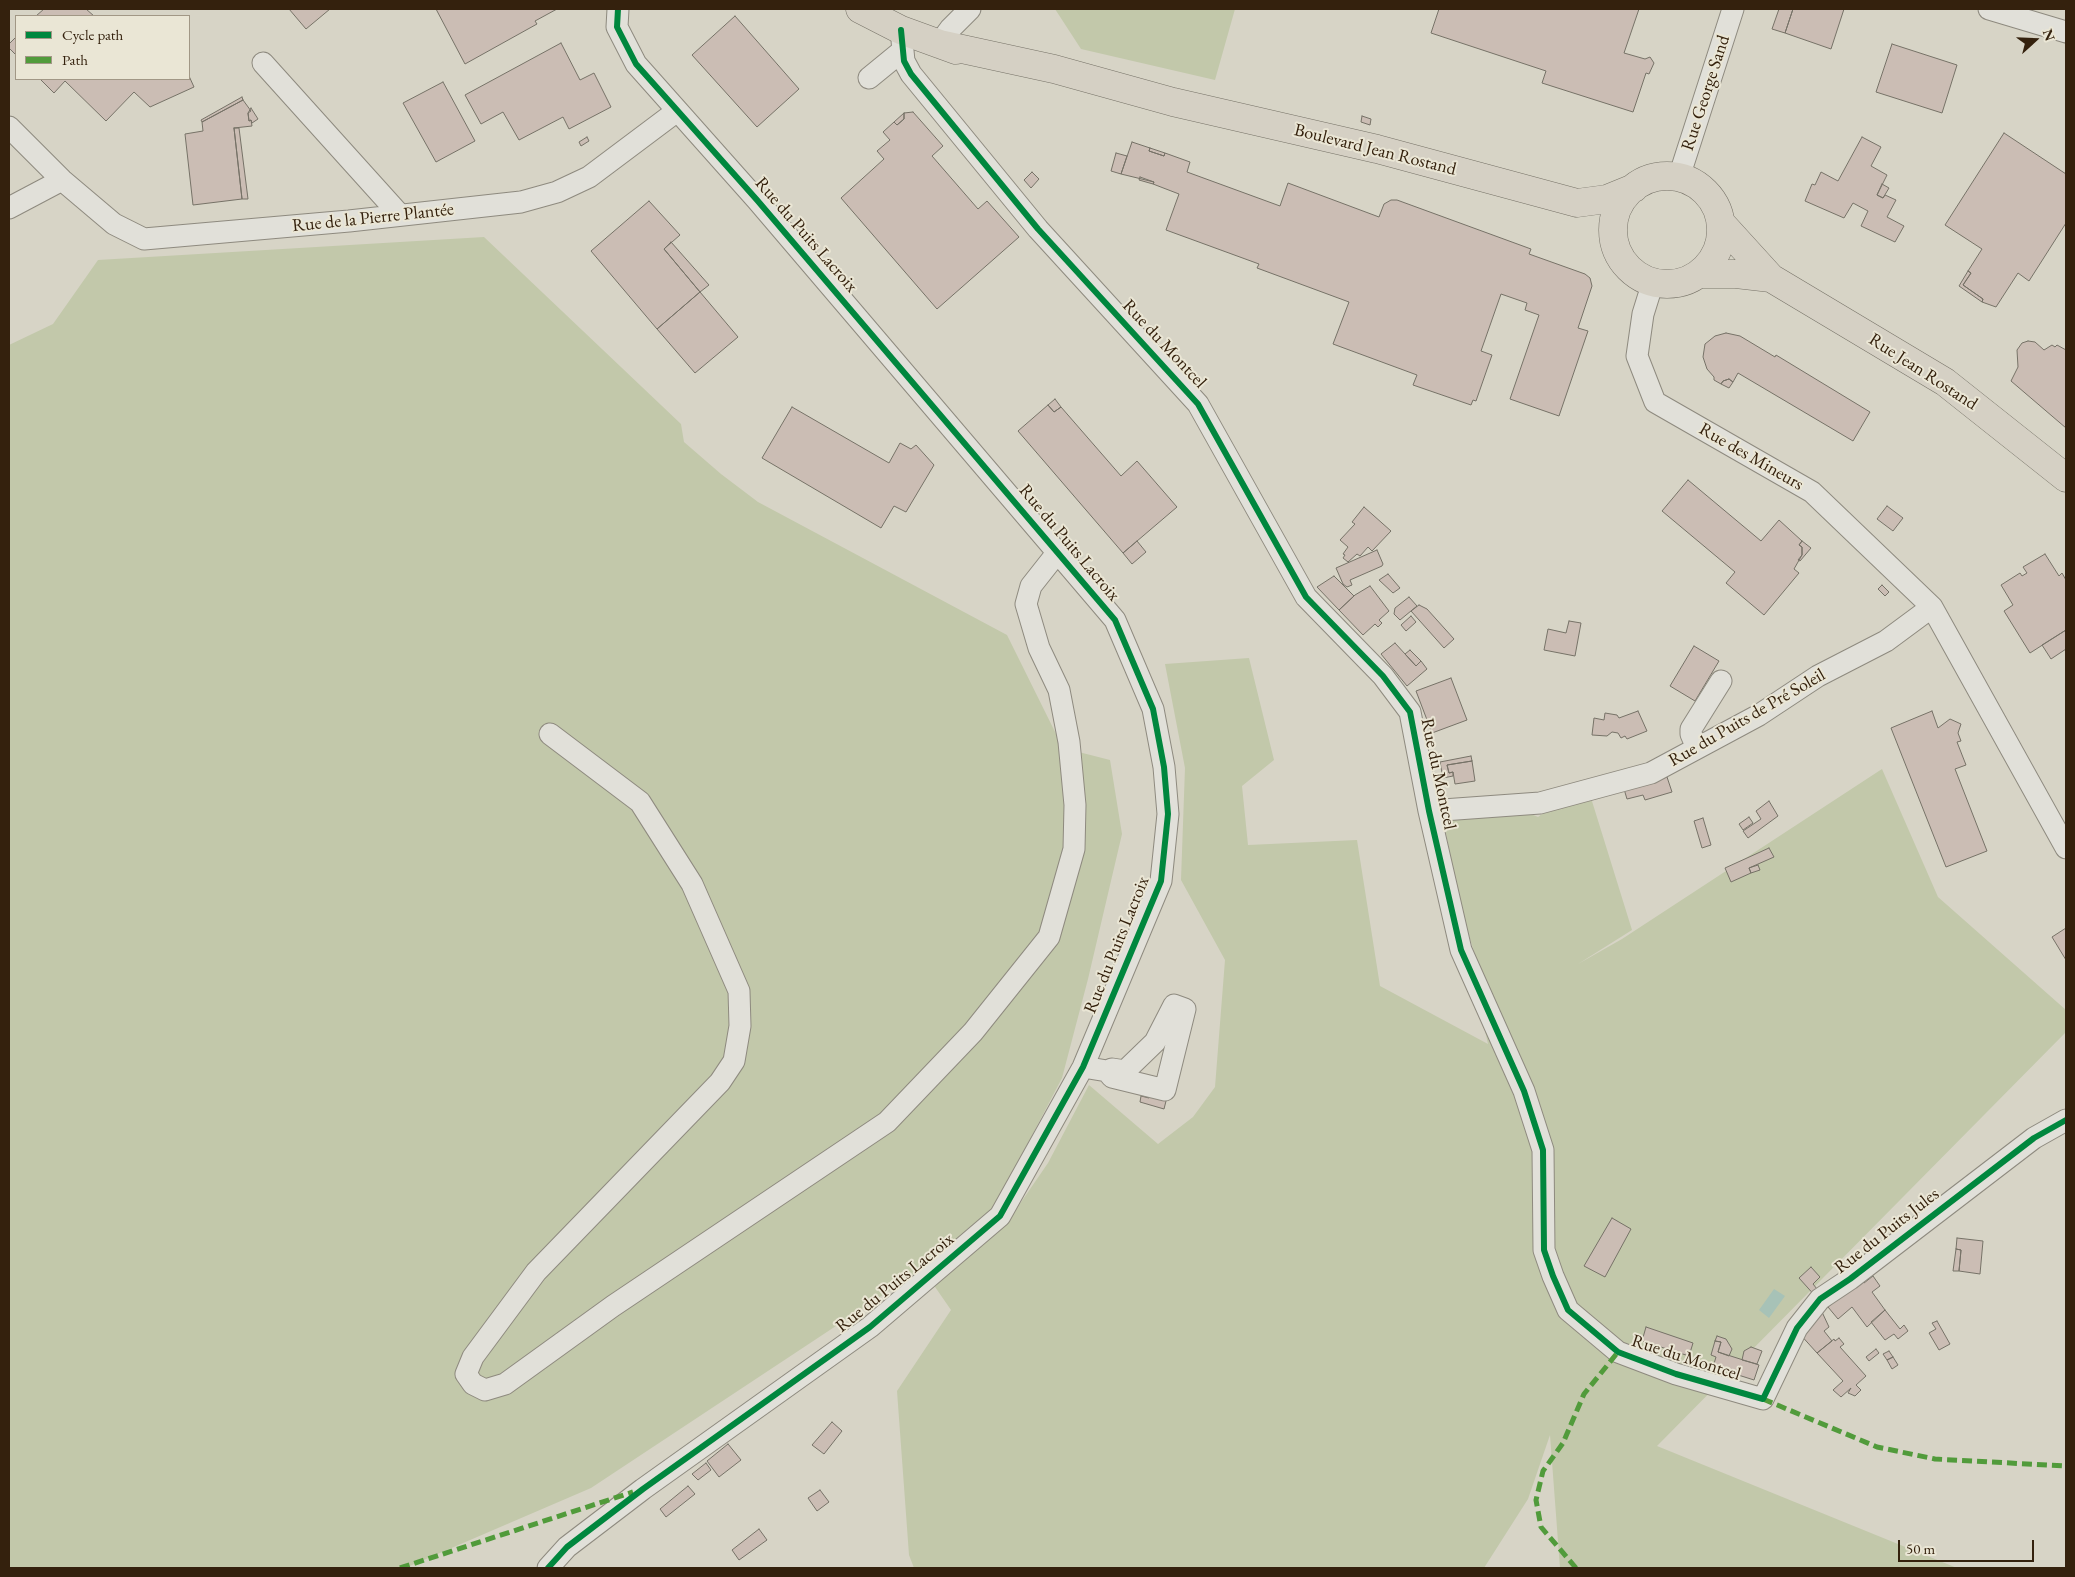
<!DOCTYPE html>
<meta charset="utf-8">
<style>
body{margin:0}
#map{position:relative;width:2075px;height:1577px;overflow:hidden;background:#d7d4c6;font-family:"EB Garamond",serif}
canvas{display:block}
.frame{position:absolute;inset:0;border:10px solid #34210d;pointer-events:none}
.legend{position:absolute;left:15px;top:15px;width:175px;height:65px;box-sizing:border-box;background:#eae6d5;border:1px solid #a19785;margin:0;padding:6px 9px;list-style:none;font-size:15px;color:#34210d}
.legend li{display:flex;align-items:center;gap:10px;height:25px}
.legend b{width:25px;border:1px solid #a19785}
.north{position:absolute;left:2010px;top:15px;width:50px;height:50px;-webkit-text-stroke:4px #eae6d5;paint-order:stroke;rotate:70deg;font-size:14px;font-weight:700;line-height:20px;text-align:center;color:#34210d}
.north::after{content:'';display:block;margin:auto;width:18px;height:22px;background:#34210d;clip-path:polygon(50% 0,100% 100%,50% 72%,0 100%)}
.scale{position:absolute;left:1898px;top:1540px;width:136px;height:22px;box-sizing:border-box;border:2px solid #34210d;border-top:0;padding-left:6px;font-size:15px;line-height:18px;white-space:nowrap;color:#34210d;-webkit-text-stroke:4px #eae6d5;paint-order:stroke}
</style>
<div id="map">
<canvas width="2075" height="1577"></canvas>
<div class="frame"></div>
<ul class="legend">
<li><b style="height:6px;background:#00873e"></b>Cycle path</li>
<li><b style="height:6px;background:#519b3b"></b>Path</li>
</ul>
<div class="north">N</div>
<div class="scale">50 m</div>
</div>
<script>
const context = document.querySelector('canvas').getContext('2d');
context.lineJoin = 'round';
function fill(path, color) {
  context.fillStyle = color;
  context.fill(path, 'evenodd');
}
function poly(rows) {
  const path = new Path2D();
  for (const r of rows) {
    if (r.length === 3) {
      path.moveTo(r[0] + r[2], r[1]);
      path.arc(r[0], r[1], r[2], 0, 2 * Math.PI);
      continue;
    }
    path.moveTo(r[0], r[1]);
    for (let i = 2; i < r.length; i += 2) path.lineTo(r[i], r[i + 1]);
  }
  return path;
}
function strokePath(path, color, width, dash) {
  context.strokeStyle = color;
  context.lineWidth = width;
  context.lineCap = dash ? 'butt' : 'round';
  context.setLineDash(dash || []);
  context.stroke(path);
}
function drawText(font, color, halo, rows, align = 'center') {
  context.font = font + ' "EB Garamond",serif';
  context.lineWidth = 4;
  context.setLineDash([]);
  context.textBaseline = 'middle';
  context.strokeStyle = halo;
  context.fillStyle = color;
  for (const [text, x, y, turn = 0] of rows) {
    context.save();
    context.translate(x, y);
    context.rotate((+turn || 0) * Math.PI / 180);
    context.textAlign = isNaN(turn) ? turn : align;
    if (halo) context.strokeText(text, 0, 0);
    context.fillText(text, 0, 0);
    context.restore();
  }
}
fill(poly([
 [1055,9,1235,9,1215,80,1081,49],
 [484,237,681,424,684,442,721,474,758,502,1007,635,1063,748,1110,760,1122,834,1088,979,1062,1078,992,1212,907,1279,591,1488,405,1568,9,1568,9,345,53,324,98,260],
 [1249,658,1274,760,1242,786,1248,845,1357,840,1380,986,1488,1044,1482,1017,1477,961,1460,907,1443,818,1522,810,1538,817,1546,811,1591,798,1632,930,1578,964,1622,939,1882,769,1938,897,2066,1010,2066,1032,1657,1446,1957,1568,1560,1568,1550,1435,1528,1499,1484,1568,914,1568,909,1555,897,1391,951,1310,933,1284,1006,1224,1048,1163,1089,1085,1158,1144,1193,1117,1215,1087,1225,960,1181,880,1185,768,1165,664]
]), '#c2c8aa');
fill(poly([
 [1774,1289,1785,1296,1769,1318,1759,1310]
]), '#a7c2b7');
const building = poly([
 [44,9,86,9,94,16,36,16,44,9],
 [289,9,330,9,306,29,289,9],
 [436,9,557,9,535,21,537,24,465,64,436,9],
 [1439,9,1639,9,1624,53,1645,59,1650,57,1654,63,1649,74,1646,73,1633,112,1542,83,1546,71,1431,33,1439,9],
 [1779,9,1793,9,1785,33,1772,29,1779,9],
 [1793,9,1844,9,1831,49,1785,33,1793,9],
 [735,16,799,89,757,127,692,55,735,16],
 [16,37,16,55,9,48,9,44,16,37],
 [561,43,580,80,594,73,611,107,569,129,563,117,519,140,503,112,481,124,465,95,561,43],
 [1892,44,1957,65,1942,113,1876,92,1892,44],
 [189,76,194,87,150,107,134,92,106,121,65,81,54,93,40,79,189,79,189,76],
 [443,82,475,141,436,162,403,103,443,82],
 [242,97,243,100,202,122,201,120,242,97],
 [243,100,251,111,248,113,249,121,251,120,252,126,234,128,242,199,193,205,185,134,203,131,202,122,243,100],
 [251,108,258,119,252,123,251,120,249,121,248,113,251,108],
 [913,112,943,146,932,156,978,209,987,201,1019,237,937,309,841,198,884,159,877,151,890,140,883,132,894,122,897,125,904,119,904,113,913,112],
 [904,113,904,119,897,125,894,122,904,113],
 [1362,116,1371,119,1370,125,1361,122,1362,116],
 [234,128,239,128,248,199,242,199,234,128],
 [2004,133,2066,174,2066,223,2029,281,2018,273,1996,307,1982,302,1983,299,1963,285,1971,273,1968,271,1982,249,1945,225,2004,133],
 [587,137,589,141,581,146,579,142,587,137],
 [1862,137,1881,147,1871,166,1887,175,1877,195,1883,198,1885,195,1896,200,1887,217,1904,226,1895,242,1861,226,1868,211,1853,203,1844,218,1805,201,1812,184,1815,185,1821,172,1838,181,1862,137],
 [1132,142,1150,148,1149,151,1164,156,1165,153,1190,162,1187,172,1280,206,1288,183,1379,217,1384,204,1391,200,1397,200,1531,249,1529,254,1585,274,1590,278,1592,286,1578,328,1588,331,1559,416,1510,399,1539,315,1525,310,1527,303,1501,294,1481,351,1492,355,1476,401,1473,400,1471,405,1413,385,1417,375,1333,344,1349,302,1257,268,1259,264,1166,230,1179,194,1153,184,1154,182,1121,174,1132,142],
 [1150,148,1165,153,1164,156,1149,151,1150,148],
 [1116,153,1127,156,1121,174,1111,171,1116,153],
 [1032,172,1039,179,1031,188,1024,180,1032,172],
 [1140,177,1154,182,1153,184,1139,180,1140,177],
 [1882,184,1889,188,1883,198,1877,195,1882,184],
 [649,201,680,235,664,249,700,292,657,329,591,251,649,201],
 [671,242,709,285,700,292,664,249,671,242],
 [1968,271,1971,273,1963,285,1983,299,1982,302,1959,286,1968,271],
 [700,292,738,337,695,373,657,329,700,292],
 [1726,333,1740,336,1775,357,1776,355,1870,412,1853,441,1738,373,1733,382,1729,379,1723,381,1721,384,1714,380,1714,377,1707,369,1703,357,1705,344,1715,336,1726,333],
 [2028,341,2035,342,2044,350,2052,345,2055,347,2057,345,2066,350,2066,428,2011,381,2018,367,2017,350,2022,343,2028,341],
 [1729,379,1733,382,1729,388,1721,384,1723,381,1729,379],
 [1055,399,1061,407,1054,412,1048,405,1055,399],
 [1048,405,1054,412,1061,407,1121,476,1137,461,1177,507,1123,553,1018,431,1048,405],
 [792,407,889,463,900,443,911,449,916,445,934,465,906,512,894,506,881,528,762,458,792,407],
 [1688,480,1761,541,1779,520,1802,541,1799,545,1802,547,1802,555,1794,569,1799,573,1764,615,1726,583,1735,572,1662,511,1688,480],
 [1887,506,1903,518,1893,531,1877,519,1887,506],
 [1364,507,1391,531,1372,551,1368,547,1360,556,1357,554,1348,562,1343,558,1345,555,1343,554,1348,547,1340,540,1355,524,1352,522,1364,507],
 [1137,541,1146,552,1132,564,1123,553,1137,541],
 [1802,541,1811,548,1800,561,1798,560,1802,555,1802,547,1799,545,1802,541],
 [1377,550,1383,564,1382,566,1350,580,1352,585,1347,587,1343,584,1336,568,1377,550],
 [2045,554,2059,576,2062,573,2066,580,2066,630,2030,653,2004,611,2013,605,2001,585,2020,573,2022,576,2027,573,2023,567,2045,554],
 [1388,574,1400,588,1393,593,1379,580,1388,574],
 [1334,576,1354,596,1339,610,1317,587,1334,576],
 [1882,585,1889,592,1885,596,1878,589,1882,585],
 [1370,586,1389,611,1379,620,1382,623,1378,627,1375,624,1363,635,1339,610,1355,595,1370,586],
 [1409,597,1417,606,1400,620,1394,614,1395,608,1409,597],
 [1419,605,1427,609,1454,639,1444,648,1411,611,1419,605],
 [1411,616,1416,622,1406,631,1401,625,1411,616],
 [1569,621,1581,623,1575,656,1544,650,1548,629,1566,633,1569,621],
 [2066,630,2066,649,2051,659,2042,645,2066,630],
 [1395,643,1416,666,1421,661,1427,669,1407,686,1381,654,1395,643],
 [1694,646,1719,661,1695,701,1670,686,1694,646],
 [1410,650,1421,661,1416,666,1405,654,1410,650],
 [1451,678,1467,720,1432,733,1416,691,1451,678],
 [1638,711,1647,731,1627,739,1625,736,1621,738,1618,733,1612,732,1607,736,1592,735,1594,718,1604,720,1605,713,1617,715,1619,718,1638,711],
 [1932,711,1938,728,1950,719,1961,724,1958,733,1961,741,1957,742,1966,765,1955,769,1987,851,1946,867,1891,728,1932,711],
 [1471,756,1472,761,1447,765,1449,773,1453,772,1453,776,1443,778,1440,762,1471,756],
 [1472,761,1475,781,1455,784,1453,772,1449,773,1447,765,1472,761],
 [1667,777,1672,792,1645,800,1643,795,1627,799,1624,789,1667,777],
 [1769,801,1778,816,1748,838,1743,831,1761,819,1756,811,1769,801],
 [1749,817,1753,823,1743,830,1739,824,1749,817],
 [1703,818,1711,845,1702,848,1694,821,1703,818],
 [1769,848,1774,857,1749,868,1751,873,1731,882,1725,868,1769,848],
 [1758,865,1760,870,1751,873,1749,868,1758,865],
 [2066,928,2066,960,2052,937,2066,928],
 [1152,1090,1167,1097,1164,1109,1140,1102,1141,1096,1149,1098,1152,1090],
 [1612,1218,1631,1229,1605,1277,1584,1266,1612,1218],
 [1957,1238,1983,1241,1980,1274,1959,1271,1961,1250,1956,1249,1957,1238],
 [1956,1249,1961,1250,1959,1271,1953,1271,1956,1249],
 [1811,1267,1820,1277,1813,1284,1821,1294,1817,1298,1799,1278,1811,1267],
 [1873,1276,1880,1286,1872,1292,1885,1310,1867,1327,1852,1307,1838,1319,1828,1307,1861,1279,1864,1283,1873,1276],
 [1885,1310,1900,1329,1904,1325,1908,1331,1898,1339,1894,1334,1885,1340,1871,1322,1885,1310],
 [1822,1312,1829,1327,1824,1331,1832,1341,1817,1353,1798,1332,1822,1312],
 [1937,1321,1950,1344,1939,1350,1929,1333,1936,1329,1932,1323,1937,1321],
 [1646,1327,1693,1343,1689,1356,1642,1341,1646,1327],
 [1717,1336,1726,1339,1732,1349,1729,1356,1718,1352,1721,1342,1715,1341,1717,1336],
 [1839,1338,1844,1344,1840,1347,1866,1376,1856,1385,1861,1390,1855,1396,1848,1393,1851,1388,1841,1397,1833,1390,1843,1381,1817,1353,1834,1339,1835,1341,1839,1338],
 [1715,1341,1721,1342,1718,1352,1759,1365,1754,1380,1713,1367,1716,1357,1711,1355,1715,1341],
 [1751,1347,1762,1351,1757,1364,1742,1360,1744,1351,1751,1347],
 [1876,1349,1879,1353,1869,1361,1866,1357,1876,1349],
 [1889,1351,1893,1357,1887,1360,1883,1354,1889,1351],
 [1893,1357,1898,1365,1892,1369,1887,1360,1893,1357],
 [832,1422,842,1431,824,1454,812,1445,832,1422],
 [728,1444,741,1460,719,1477,707,1461,728,1444],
 [706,1463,711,1470,698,1480,692,1474,706,1463],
 [688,1486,695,1494,666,1517,660,1509,688,1486],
 [820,1490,829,1502,817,1511,808,1498,820,1490],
 [759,1529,767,1540,739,1560,732,1550,759,1529]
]);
fill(building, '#cbbdb4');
strokePath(building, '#767267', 1);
const minor = poly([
 [1989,9,2066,32],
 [901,30,904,61,911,74,1038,229,1198,404,1306,597,1383,676,1410,712,1429,811,1461,950,1524,1091,1543,1150,1544,1250,1553,1276,1568,1310,1618,1352,1676,1374,1763,1399,1797,1328,1820,1299,1850,1279,2034,1138,2066,1120],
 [939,44,950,29,970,9],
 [263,63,400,215],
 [869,78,902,51],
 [9,127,62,180,114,224,144,239,349,221,521,202,557,192,589,177,677,111],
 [1679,177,1733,9],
 [9,208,62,180],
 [1653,282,1643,314,1637,356,1655,402,1812,492,1932,607,2066,848],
 [550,734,640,802,692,884,739,991,740,1026,734,1061,720,1082,536,1272,473,1357,466,1374,473,1384,485,1390,505,1384,613,1306,887,1122,973,1032,1049,937,1074,849,1075,805,1069,742,1059,690,1039,648,1026,604,1031,586,1057,553],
 [1697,748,1691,734,1691,729,1721,681],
 [1429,811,1540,803,1651,773,1759,715,1818,676,1886,641,1932,607],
 [1083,1067,1107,1071,1112,1069,1125,1071,1155,1042,1174,1005,1185,1009,1165,1090,1112,1077,1107,1071],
 [548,1568,567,1547,643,1489,870,1327,1000,1216,1083,1067,1161,881,1168,814,1164,767,1153,709,1115,620,757,200,636,64,617,27,618,9]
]);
const major = poly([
 [860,9,901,30,956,50],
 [939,44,1054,69,1173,102,1377,149,1577,203,1607,199,1634,188],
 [1667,230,54],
 [1721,223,1771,278,1945,382,2066,478],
 [1699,274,1736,274,1771,278]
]);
strokePath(minor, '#8e8a7f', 23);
strokePath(major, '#767267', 29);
strokePath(minor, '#e1e0d9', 21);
strokePath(major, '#d5d0c4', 28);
strokePath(poly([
 [1763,1399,1877,1447,1935,1459,2066,1466],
 [400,1568,633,1492],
 [1576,1568,1541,1527,1536,1500,1543,1471,1563,1443,1584,1394,1618,1352]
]), '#519b3b', 5, [10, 5]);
strokePath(poly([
 [901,30,904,61,911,74,1038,229,1198,404,1306,597,1383,676,1410,712,1429,811,1461,950,1524,1091,1543,1150,1544,1250,1553,1276,1568,1310,1618,1352,1676,1374,1763,1399,1797,1328,1820,1299,1850,1279,2034,1138,2066,1120],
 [548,1568,567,1547,643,1489,870,1327,1000,1216,1083,1067,1161,881,1168,814,1164,767,1153,709,1115,620,757,200,636,64,617,27,618,9]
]), '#00873e', 6);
drawText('18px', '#34210d', '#eae6d5', [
 ["Rue George Sand",1706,93,-72],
 ["Boulevard Jean Rostand",1375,150,14],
 ["Rue de la Pierre Plantée",373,218,-6],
 ["Rue du Puits Lacroix",806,235,49],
 ["Rue du Montcel",1164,344,47],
 ["Rue Jean Rostand",1923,372,33],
 ["Rue des Mineurs",1751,457,30],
 ["Rue du Puits Lacroix",1069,543,50],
 ["Rue du Puits de Pré Soleil",1747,718,-30],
 ["Rue du Montcel",1438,774,78],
 ["Rue du Puits Lacroix",1117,945,-68],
 ["Rue du Puits Jules",1887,1231,-38],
 ["Rue du Puits Lacroix",895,1283,-39],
 ["Rue du Montcel",1686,1358,18]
]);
</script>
